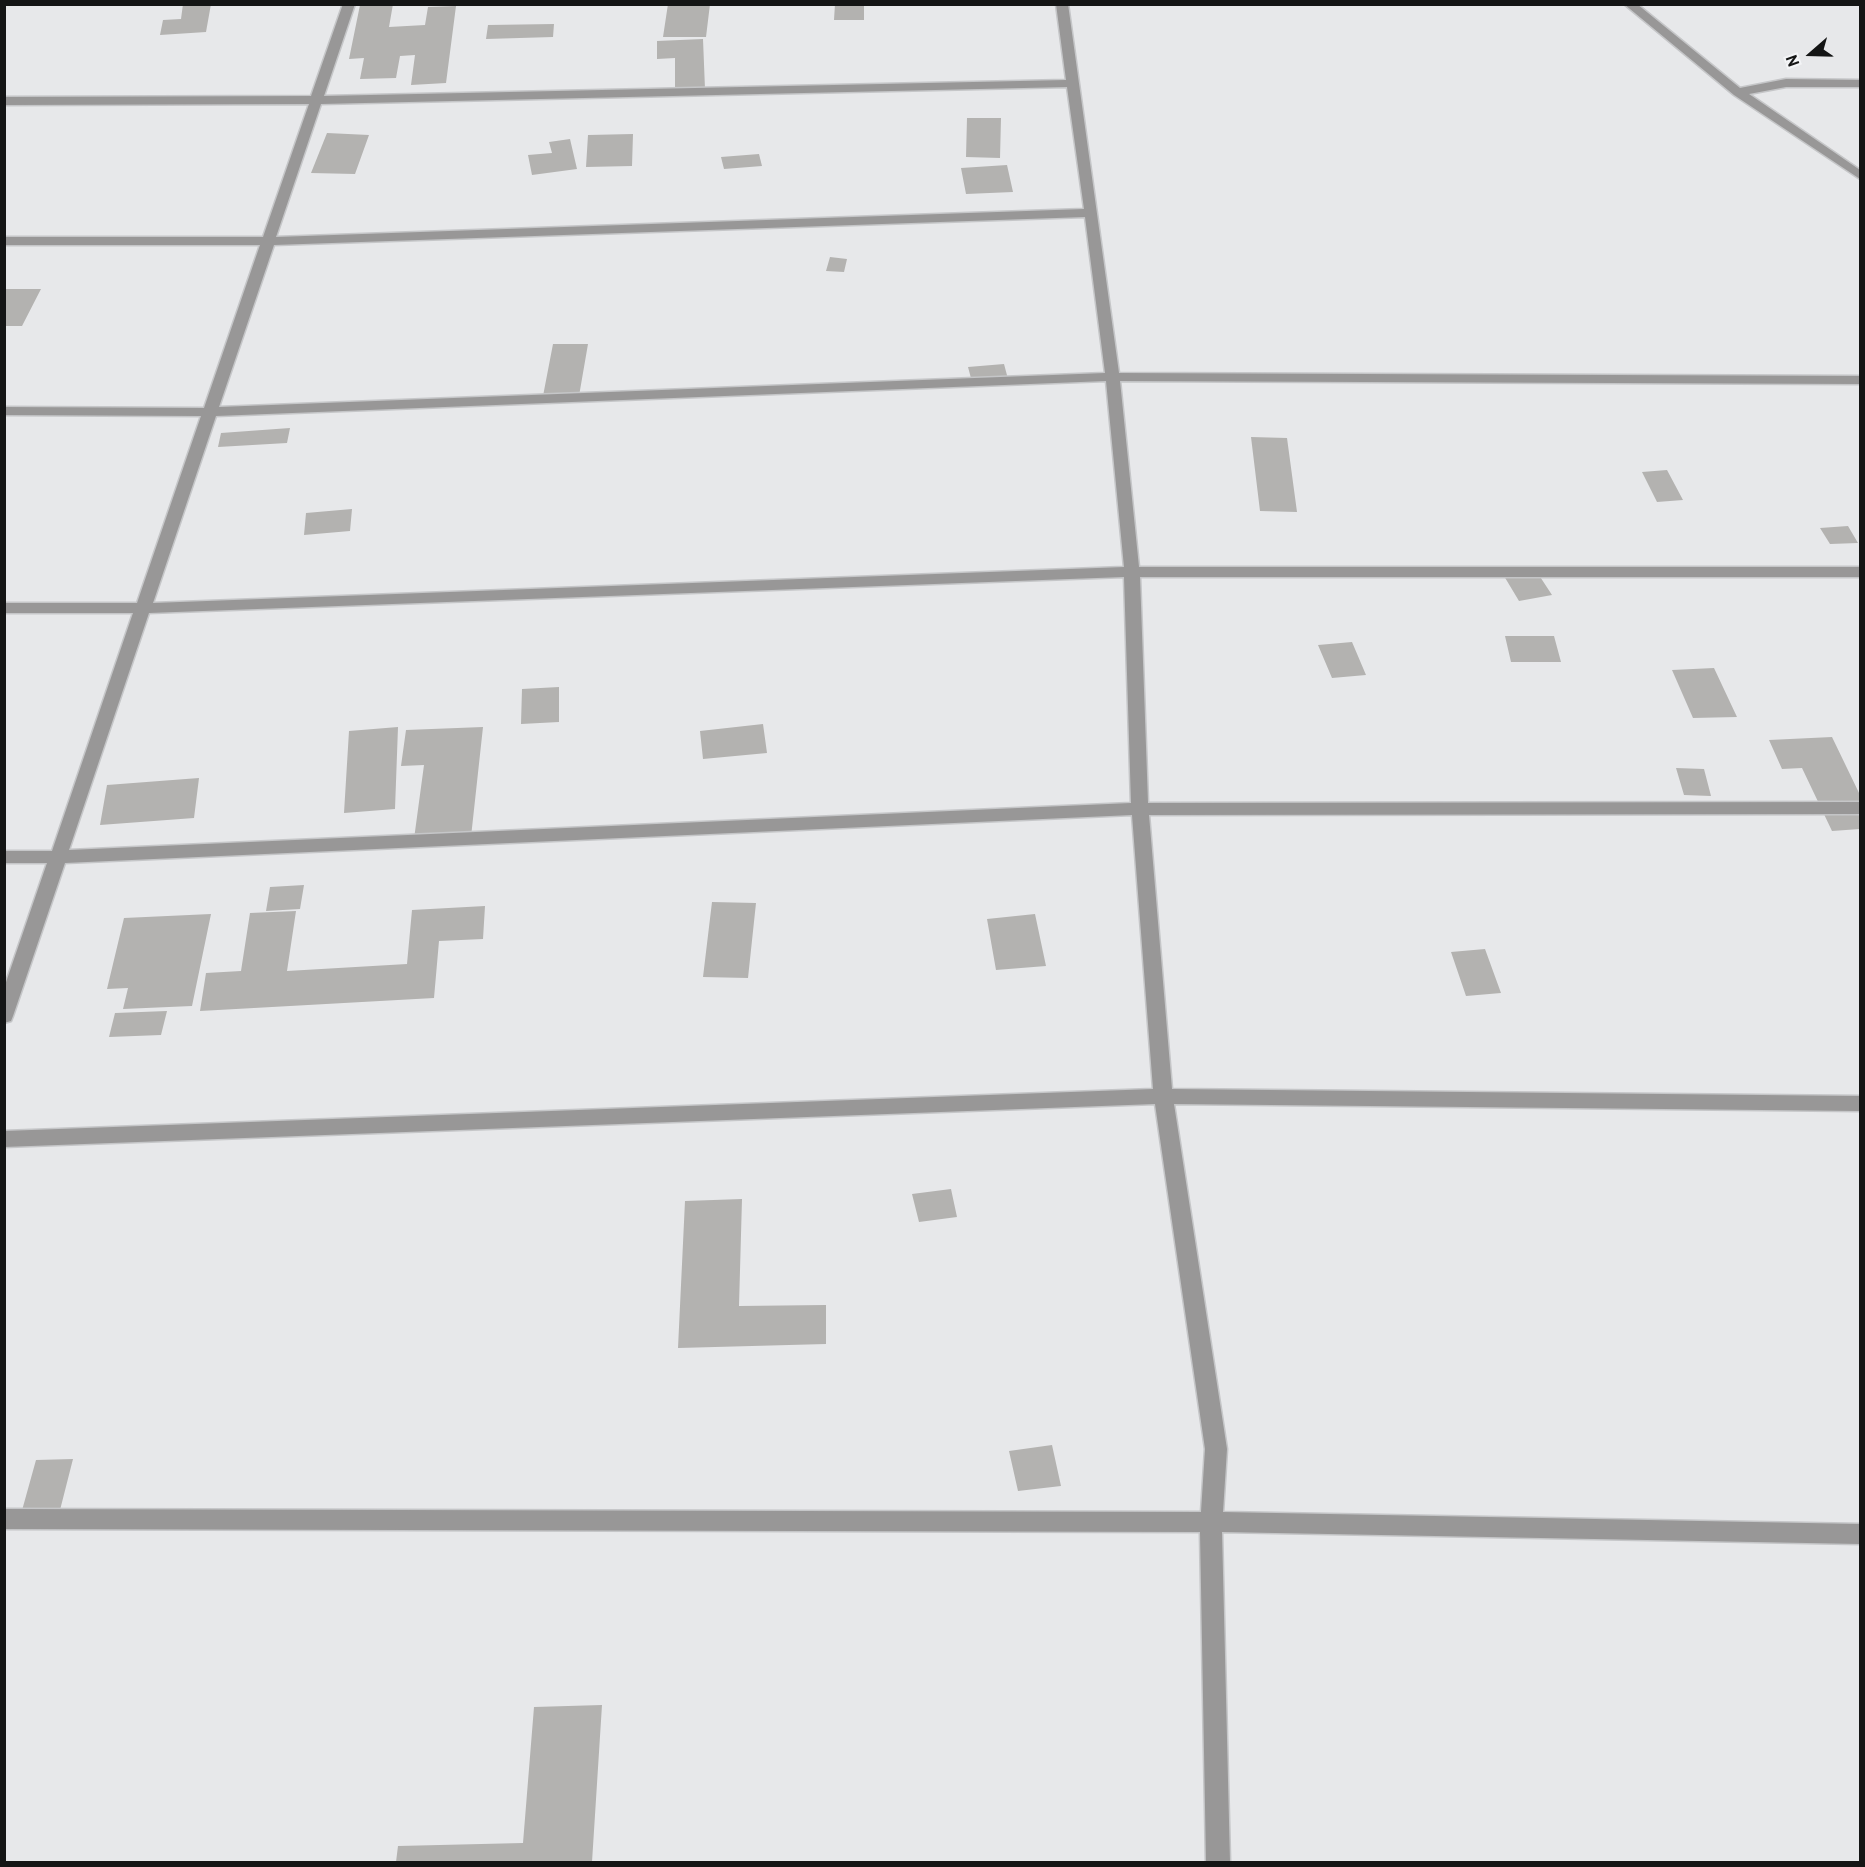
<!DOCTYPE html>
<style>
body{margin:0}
#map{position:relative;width:1865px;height:1867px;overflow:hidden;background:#e7e8ea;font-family:Overpass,sans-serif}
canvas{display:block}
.frame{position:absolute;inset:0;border:6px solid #141515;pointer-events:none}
.north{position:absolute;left:1781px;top:24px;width:60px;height:60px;-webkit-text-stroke:4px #f4f5f7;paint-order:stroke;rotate:250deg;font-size:16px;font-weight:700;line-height:24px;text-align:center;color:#141515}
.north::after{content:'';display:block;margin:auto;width:21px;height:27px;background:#141515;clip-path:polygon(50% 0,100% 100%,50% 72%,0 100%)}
</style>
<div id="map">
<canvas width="1865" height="1867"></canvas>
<div class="frame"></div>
<div class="north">N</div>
</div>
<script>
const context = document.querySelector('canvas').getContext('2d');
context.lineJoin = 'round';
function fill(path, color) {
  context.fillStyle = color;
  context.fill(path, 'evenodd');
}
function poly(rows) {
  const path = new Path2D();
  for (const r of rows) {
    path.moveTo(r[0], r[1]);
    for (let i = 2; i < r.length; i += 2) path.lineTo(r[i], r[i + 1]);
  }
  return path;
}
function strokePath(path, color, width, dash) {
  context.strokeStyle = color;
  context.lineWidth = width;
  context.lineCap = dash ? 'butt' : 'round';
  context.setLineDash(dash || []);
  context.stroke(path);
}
fill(poly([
 [183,4,211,4,206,32,160,35,163,20,181,19],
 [393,4,389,27,425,25,428,7,456,6,446,83,411,85,415,55,400,56,396,78,360,79,364,58,349,59,360,5],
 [668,4,710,4,706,37,663,37],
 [835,4,864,4,864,20,834,20],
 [554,24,553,37,486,39,488,25],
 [703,39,705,89,675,90,675,58,657,59,657,41],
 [967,118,1001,118,1000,158,966,157],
 [327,133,369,135,355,174,311,173],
 [633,134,632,166,586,167,588,135],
 [570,139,577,169,532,175,528,155,552,153,549,142],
 [759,154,762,166,724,169,721,157],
 [1007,165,1013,192,966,194,961,168],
 [830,257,847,259,844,272,826,271],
 [6,289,41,289,22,326,4,326],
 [553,344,588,344,579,396,543,396],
 [1004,364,1008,379,972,382,968,367],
 [290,428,287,443,218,447,221,433],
 [1251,437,1287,438,1297,512,1260,511],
 [1667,470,1683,500,1657,502,1642,472],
 [352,509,350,531,304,535,306,513],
 [1848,526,1858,543,1830,544,1820,528],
 [1533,566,1552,595,1519,601,1501,571],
 [1505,636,1554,636,1561,662,1511,662],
 [1352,642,1366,675,1332,678,1318,645],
 [1714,668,1737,717,1693,718,1672,670],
 [559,687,559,722,521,724,522,689],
 [763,724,767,753,703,759,700,731],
 [398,727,395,809,344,813,349,731],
 [483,727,471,837,414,839,424,765,401,766,406,730],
 [1832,737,1860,795,1860,829,1832,831,1802,768,1782,769,1769,740],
 [1676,768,1704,769,1711,796,1684,795],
 [199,778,194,818,100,825,107,785],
 [304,885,300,909,266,911,270,887],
 [712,902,756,903,748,978,703,977],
 [485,906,483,939,439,941,434,998,200,1011,206,973,241,971,250,913,296,911,287,971,407,964,412,910],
 [211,914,192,1006,123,1009,128,988,107,989,124,918],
 [1035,914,1046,966,996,970,987,919],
 [1485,949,1501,993,1466,996,1451,952],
 [167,1011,161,1035,109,1037,115,1013],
 [951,1189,957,1217,919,1222,912,1194],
 [742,1199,739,1306,826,1305,826,1344,678,1348,685,1201],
 [1052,1445,1061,1486,1018,1491,1009,1451],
 [73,1459,59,1514,21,1514,36,1460],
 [602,1705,592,1862,396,1862,398,1846,523,1843,534,1707]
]), '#b3b2b0');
const minor = poly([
 [343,4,355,4,324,96,1066,80,1056,4,1068,4,1119,373,1860,376,1860,384,1120,381,1139,567,1860,567,1860,577,1140,577,1148,803,1860,802,1860,814,1149,815,1172,1089,1860,1096,1860,1111,1174,1104,1227,1449,1223,1512,1860,1524,1860,1544,1222,1532,1230,1862,1206,1862,1200,1532,4,1529,4,1509,1201,1512,1205,1449,1155,1104,4,1147,4,1131,1153,1089,1132,815,65,863,13,1016,11,1021,4,1023,4,988,47,863,4,863,4,851,52,851,133,613,4,613,4,603,137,603,201,416,4,415,4,407,204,408,260,245,4,245,4,237,263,237,309,104,4,105,4,97,311,96,343,4],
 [1067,87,1084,209,276,237,321,104,1067,87],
 [1085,217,1105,373,219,407,274,245,1085,217],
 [1106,381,1124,567,153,603,216,416,1106,381],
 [1124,577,1131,803,69,850,149,613,1124,577],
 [1624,4,1637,4,1740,88,1786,79,1860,80,1860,87,1786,87,1749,94,1860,170,1860,179,1734,95,1624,4]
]);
strokePath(minor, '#c5c6c8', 3);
fill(minor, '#989797');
</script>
